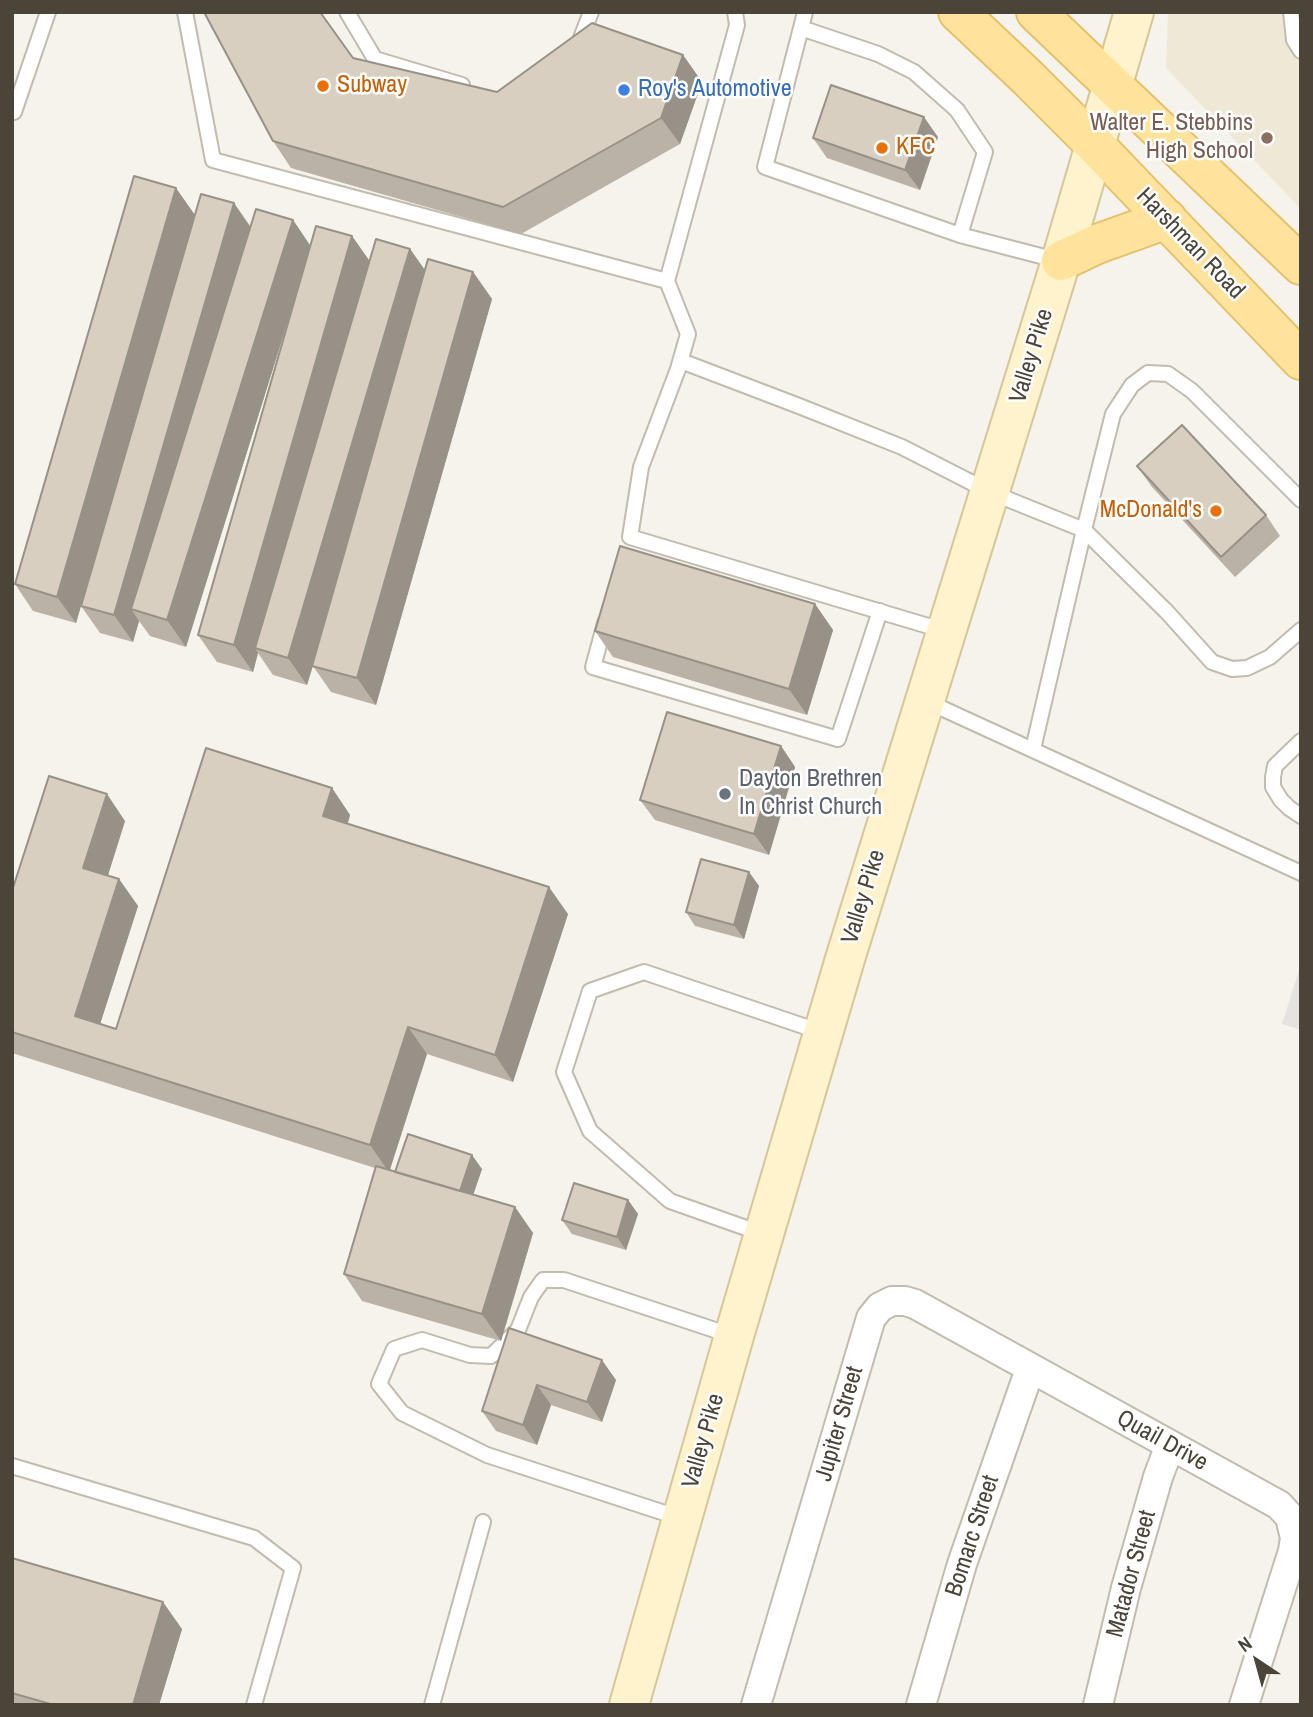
<!DOCTYPE html>
<style>
body{margin:0}
#map{position:relative;width:1313px;height:1717px;overflow:hidden;background:#f6f3ec;font-family:"Archivo Narrow",sans-serif}
canvas{display:block}
.frame{position:absolute;inset:0;border:14px solid #4b4439;pointer-events:none}
.north{position:absolute;left:1222px;top:1626px;width:70px;height:70px;-webkit-text-stroke:5px #fff;paint-order:stroke;rotate:324deg;font-size:19px;font-weight:700;line-height:28px;text-align:center;color:#4b4439}
.north::after{content:'';display:block;margin:auto;width:24px;height:32px;background:#4b4439;clip-path:polygon(50% 0,100% 100%,50% 72%,0 100%)}
</style>
<div id="map">
<canvas width="1313" height="1717"></canvas>
<div class="frame"></div>
<div class="north">N</div>
</div>
<script>
const context = document.querySelector('canvas').getContext('2d');
context.lineJoin = 'round';
function fill(path, color) {
  context.fillStyle = color;
  context.fill(path, 'evenodd');
}
function poly(rows) {
  const path = new Path2D();
  for (const r of rows) {
    path.moveTo(r[0], r[1]);
    for (let i = 2; i < r.length; i += 2) path.lineTo(r[i], r[i + 1]);
  }
  return path;
}
function strokePath(path, color, width, dash) {
  context.strokeStyle = color;
  context.lineWidth = width;
  context.lineCap = dash ? 'butt' : 'round';
  context.setLineDash(dash || []);
  context.stroke(path);
}
function drawText(font, color, halo, rows, align = 'center') {
  context.font = font + ' "Archivo Narrow",sans-serif';
  context.lineWidth = 5;
  context.setLineDash([]);
  context.textBaseline = 'middle';
  context.strokeStyle = halo;
  context.fillStyle = color;
  for (const [text, x, y, turn = 0] of rows) {
    context.save();
    context.translate(x, y);
    context.rotate((+turn || 0) * Math.PI / 180);
    context.textAlign = isNaN(turn) ? turn : align;
    if (halo) context.strokeText(text, 0, 0);
    context.fillText(text, 0, 0);
    context.restore();
  }
}
fill(poly([
 [1168,12,1301,12,1301,209,1166,68]
]), '#efe8d6');
fill(poly([
 [1301,964,1301,1030,1282,1024]
]), '#e5e3e0');
const lane = poly([
 [185,12,213,160,667,281,688,334,678,369,641,467,630,537,945,631],
 [347,12,375,59,462,85],
 [1291,12,1294,40,1301,51],
 [801,28,878,54,914,72,957,110,985,152,960,235,765,167,801,28,805,12],
 [578,46,591,12],
 [12,111,14,112,48,12],
 [960,235,1060,261],
 [667,281,737,25,735,12],
 [681,361,799,406,902,447,990,492,1084,530,1167,612,1212,662,1232,669,1247,668,1270,657,1301,630],
 [605,623,593,667,838,739,880,611],
 [926,701,1301,873],
 [1301,741,1275,766,1273,777,1273,787,1281,800,1289,808,1301,816],
 [1033,749,1084,530,1113,414,1132,385,1148,373,1168,374,1192,391,1301,500],
 [763,1234,670,1201,590,1131,564,1072,590,991,644,972,821,1032],
 [12,1466,254,1538,293,1568,254,1705],
 [680,1518,487,1455,402,1413,379,1384,394,1349,422,1340,470,1355,491,1356,518,1330,531,1297,543,1280,564,1280,733,1336],
 [432,1705,483,1522]
]);
const street = poly([
 [756,1705,871,1318,880,1307,892,1301,905,1301,915,1304,1279,1505,1290,1517,1295,1538,1293,1551,1244,1705],
 [921,1705,962,1564,1030,1369],
 [1098,1705,1126,1588,1158,1477,1170,1445]
]);
const secondary = poly([
 [629,1705,734,1336,845,959,1061,261,1134,12]
]);
const primary = poly([
 [958,12,1027,77,1094,144,1301,360],
 [1036,12,1301,265],
 [1061,261,1097,244,1167,219]
]);
strokePath(lane, '#c2bbae', 18);
strokePath(street, '#c2bbae', 32);
strokePath(secondary, '#d6c79b', 42);
strokePath(primary, '#e6c16a', 42);
strokePath(lane, '#fff', 14);
strokePath(street, '#fff', 28);
strokePath(secondary, '#fff3cd', 38);
strokePath(primary, '#ffe39c', 38);
fill(poly([
 [683,55,702,82,680,144,521,234,291,168,273,141,353,58,497,92],
 [938,137,920,190,827,158,813,138],
 [234,203,251,227,293,220,310,245,352,236,370,262,410,249,425,270,473,272,492,299,376,705,331,692,313,666,307,685,273,675,258,653,253,672,217,662,198,635,292,308,186,647,150,636,139,621,133,642,100,633,81,606],
 [195,215,76,623,33,611,15,584],
 [1137,466,1266,515,1280,536,1235,577,1152,487],
 [815,604,833,630,807,715,613,657,595,631],
 [781,746,795,767,769,855,655,820,640,800],
 [332,788,350,815,348,823,568,914,513,1082,427,1054,390,1170,395,1172,482,1169,473,1195,515,1207,533,1233,501,1341,362,1301,344,1274,375,1168,12,1053,12,891,125,821,108,875,119,879,138,906,100,1024,116,1029],
 [749,872,759,886,744,939,695,926,686,912],
 [628,1200,638,1214,626,1250,572,1234,562,1220],
 [509,1328,616,1380,602,1422,551,1405,537,1445,496,1431,482,1411],
 [12,1558,182,1629,159,1705,12,1705]
]), '#bab2a6');
fill(poly([
 [683,55,702,82,680,144,661,118],
 [924,117,938,137,920,190,905,170],
 [176,188,195,215,76,623,57,597],
 [234,203,252,230,131,609,139,621,133,642,114,615],
 [293,220,311,247,186,647,167,620],
 [352,236,371,263,255,648,258,653,253,672,234,645],
 [410,249,429,276,307,685,288,658],
 [473,272,492,299,376,705,357,678],
 [815,604,833,630,807,715,789,689],
 [781,746,795,767,769,855,754,834],
 [332,788,350,815,342,842,323,816],
 [107,794,125,821,102,894,83,868],
 [749,872,759,886,744,939,734,925],
 [119,879,138,906,94,1043,75,1016],
 [549,887,568,914,513,1082,495,1055],
 [408,1027,427,1054,389,1172,370,1145],
 [472,1155,482,1169,469,1207,459,1193],
 [628,1200,638,1214,626,1250,617,1237],
 [515,1207,533,1233,501,1341,482,1314],
 [602,1360,616,1380,602,1422,587,1402],
 [537,1385,551,1405,537,1445,523,1425],
 [163,1602,182,1629,159,1705,133,1705]
]), '#979187');
const building = poly([
 [204,12,320,12,353,58,497,92,592,23,683,55,661,118,503,207,273,141,204,12],
 [831,85,924,117,905,170,813,138,831,85],
 [134,176,176,188,57,597,15,584,134,176],
 [201,194,234,203,114,615,81,606,201,194],
 [256,209,293,220,167,620,131,609,256,209],
 [316,226,352,236,234,645,198,635,316,226],
 [376,239,410,249,288,658,255,648,376,239],
 [428,259,473,272,357,678,312,666,428,259],
 [1182,425,1266,515,1221,557,1137,466,1182,425],
 [620,546,815,604,789,689,595,631,620,546],
 [667,712,781,746,754,834,640,800,667,712],
 [206,748,332,788,323,816,549,887,495,1055,408,1027,370,1145,12,1032,12,891,49,776,107,794,83,868,119,879,75,1016,116,1029,206,748],
 [701,859,749,872,734,925,686,912,701,859],
 [408,1134,472,1155,460,1191,395,1172,408,1134],
 [376,1166,515,1207,482,1314,344,1274,376,1166],
 [574,1183,628,1200,617,1237,562,1220,574,1183],
 [509,1328,602,1360,587,1402,537,1385,523,1425,482,1411,509,1328],
 [12,1558,163,1602,133,1705,54,1705,12,1693,12,1558]
]);
fill(building, '#d8cfc1');
strokePath(building, '#979187', 2);
for (const [x, y, r, color] of [
 [323,86,7,"#e8710a"],
 [624,90,7,"#3f7fe0"],
 [1267,138,7,"#8d6e63"],
 [882,148,7,"#e8710a"],
 [1216,511,7,"#e8710a"],
 [725,794,7,"#6b7280"]
]) {
  const dot = new Path2D();
  dot.arc(x, y, r, 0, 2 * Math.PI);
  context.fillStyle = color;
  context.fill(dot);
  strokePath(dot, '#fff', 2.5);
}
drawText('24px', '#c56008', '#fff', [
 ["Subway",337,86],
 ["KFC",896,148],
 ["McDonald's",1202,511,"right"]
], 'left');
drawText('24px', '#366cbe', '#fff', [
 ["Roy's Automotive",638,90]
], 'left');
drawText('24px', '#785e54', '#fff', [
 ["Walter E. Stebbins",1253,124],
 ["High School",1253,152]
], 'right');
drawText('24px', '#4b4439', '#fff', [
 ["Harshman Road",1190,244,46],
 ["Valley Pike",1032,356,-73],
 ["Valley Pike",864,897,-73],
 ["Jupiter Street",840,1424,-74],
 ["Valley Pike",704,1441,-74],
 ["Quail Drive",1162,1441,29],
 ["Bomarc Street",973,1536,-72],
 ["Matador Street",1132,1574,-75]
]);
drawText('24px', '#5b616d', '#fff', [
 ["Dayton Brethren",739,780],
 ["In Christ Church",739,808]
], 'left');
</script>
